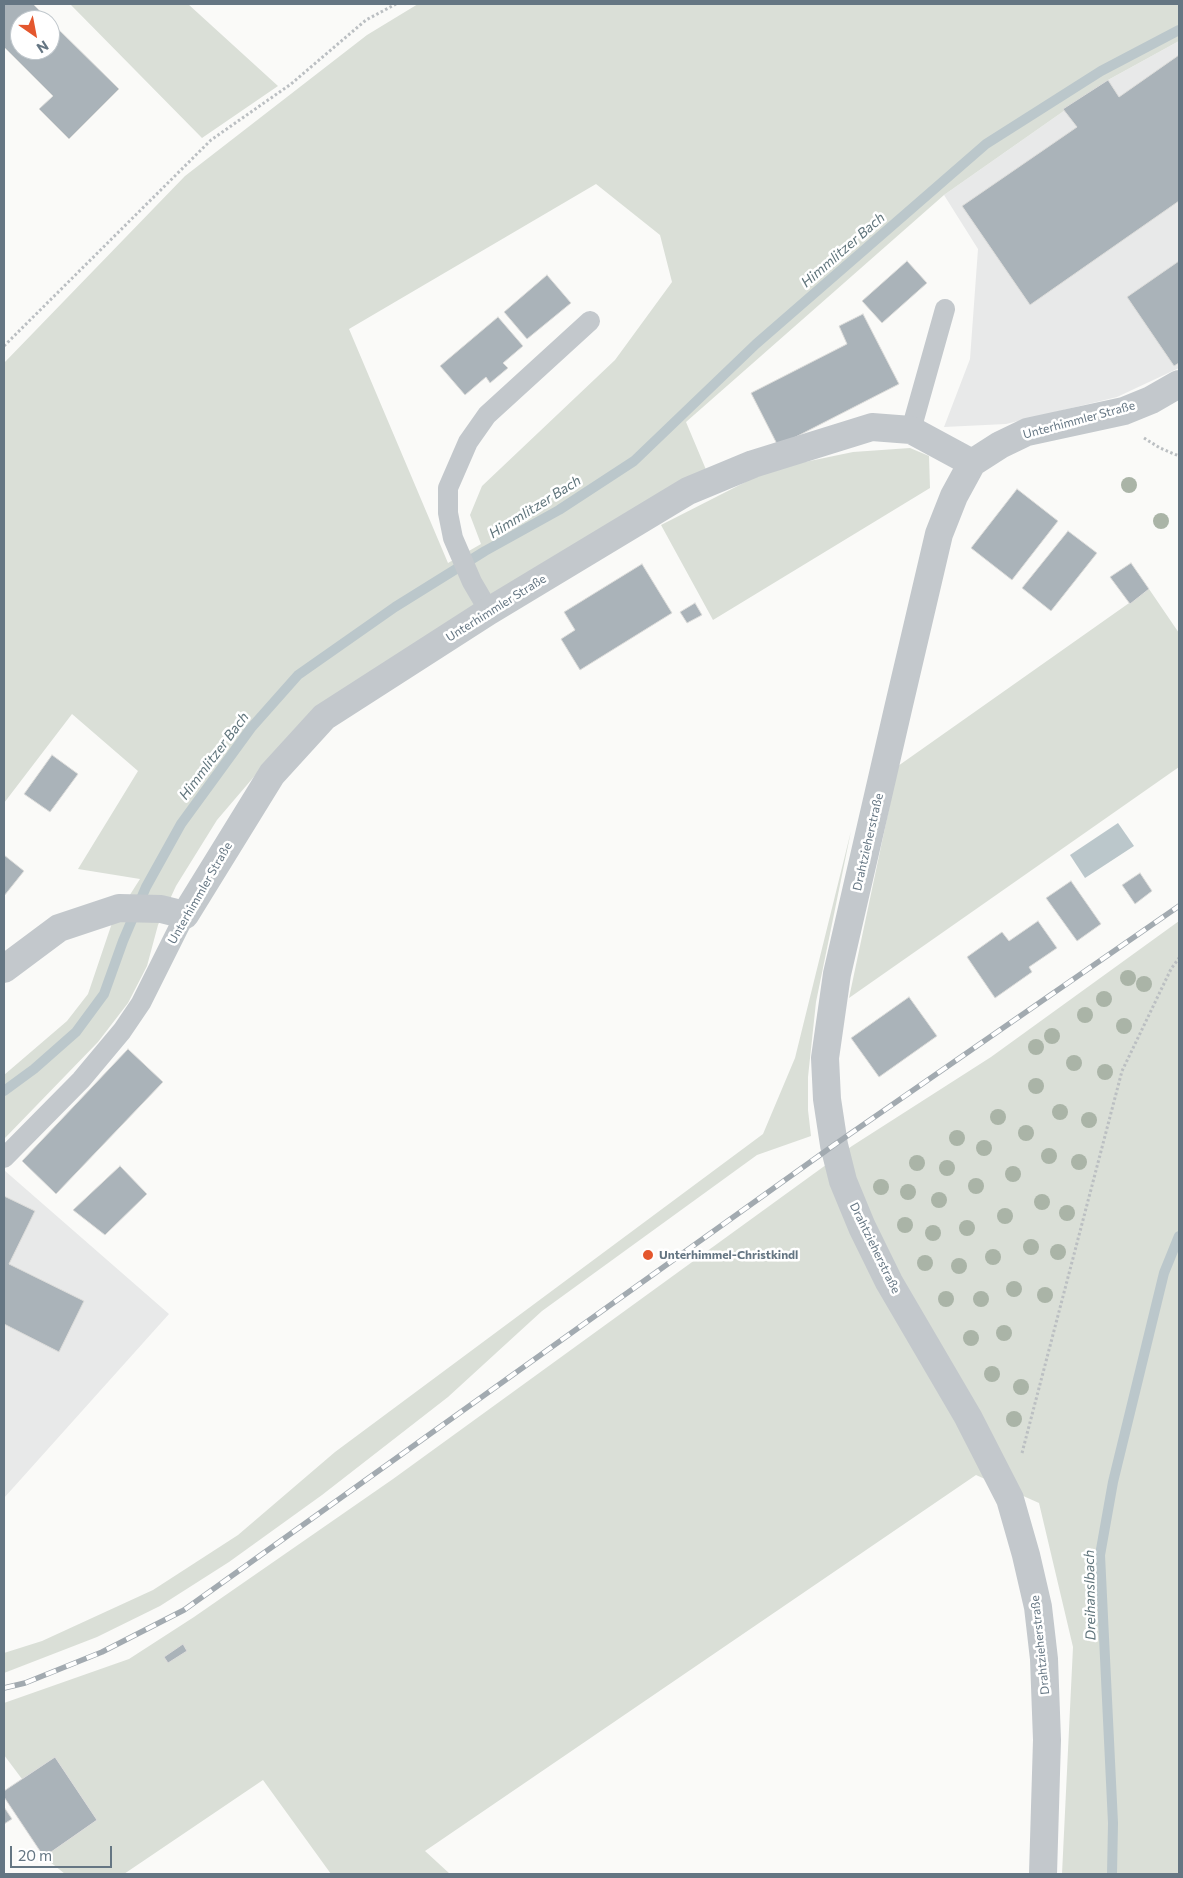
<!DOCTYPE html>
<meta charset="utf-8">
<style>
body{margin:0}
#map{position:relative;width:1183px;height:1878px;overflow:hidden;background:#fafaf8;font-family:Commissioner,sans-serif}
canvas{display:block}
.frame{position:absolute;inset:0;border:5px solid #657683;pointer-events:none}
.north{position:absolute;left:10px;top:10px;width:50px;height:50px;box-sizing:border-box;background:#fff;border:1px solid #c1c8cd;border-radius:50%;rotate:147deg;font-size:14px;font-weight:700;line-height:20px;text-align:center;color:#657683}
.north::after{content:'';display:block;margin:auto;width:18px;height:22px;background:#e4572e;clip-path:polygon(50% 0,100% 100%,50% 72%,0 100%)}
.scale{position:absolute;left:10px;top:1846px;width:102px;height:22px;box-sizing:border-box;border:2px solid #657683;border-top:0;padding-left:6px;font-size:15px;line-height:18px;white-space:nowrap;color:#657683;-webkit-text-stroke:4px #fff;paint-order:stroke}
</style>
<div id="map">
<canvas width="1183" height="1878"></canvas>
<div class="frame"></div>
<div class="north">N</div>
<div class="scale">20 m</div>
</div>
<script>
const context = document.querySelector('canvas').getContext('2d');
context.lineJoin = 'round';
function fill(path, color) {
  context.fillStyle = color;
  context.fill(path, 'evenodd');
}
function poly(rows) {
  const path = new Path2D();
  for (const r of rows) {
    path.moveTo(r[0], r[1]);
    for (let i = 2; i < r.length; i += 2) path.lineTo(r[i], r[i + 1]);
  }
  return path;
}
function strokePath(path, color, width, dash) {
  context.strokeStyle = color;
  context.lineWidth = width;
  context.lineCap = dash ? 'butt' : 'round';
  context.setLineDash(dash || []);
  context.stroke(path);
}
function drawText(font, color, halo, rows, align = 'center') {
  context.font = font + ' Commissioner,sans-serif';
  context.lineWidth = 5;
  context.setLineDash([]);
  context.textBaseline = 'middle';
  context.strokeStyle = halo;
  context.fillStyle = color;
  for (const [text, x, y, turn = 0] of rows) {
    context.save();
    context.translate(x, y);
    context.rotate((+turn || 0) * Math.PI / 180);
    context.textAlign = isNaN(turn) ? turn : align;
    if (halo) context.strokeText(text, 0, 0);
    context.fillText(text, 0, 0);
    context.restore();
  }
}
fill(poly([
 [1179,41,1179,368,1117,397,1006,424,944,427,970,359,978,249,944,195,1108,80],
 [4,1170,169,1314,4,1498]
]), '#e8e9e9');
fill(poly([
 [70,4,188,4,278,86,202,138],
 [418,4,1179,4,1179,41,1108,80,944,195,686,422,707,472,258,772,217,820,176,886,158,925,147,966,128,1003,98,1042,4,1139,4,1075,67,1021,88,994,112,923,140,879,78,869,138,771,72,714,4,803,4,363,185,176,367,35],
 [596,184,660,235,672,282,615,360,482,486,470,515,481,544,448,563,349,329],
 [910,448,929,456,930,488,713,620,661,525,771,469,853,452],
 [1149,589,1179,633,1179,767,849,998,898,766],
 [851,831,816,1002,808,1077,808,1110,811,1136,757,1155,542,1311,448,1397,322,1495,229,1562,160,1606,97,1637,4,1673,4,1653,42,1641,153,1590,238,1535,335,1452,763,1134,795,1058],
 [1179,921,1179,1874,1062,1874,1073,1647,1039,1503,976,1475,425,1851,450,1874,331,1874,263,1780,124,1874,65,1874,44,1857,97,1820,55,1757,22,1779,4,1755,4,1703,129,1659,194,1617,393,1479,852,1146,991,1057]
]), '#dadfd7');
fill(poly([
 [1118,823,1134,846,1085,878,1070,855]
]), '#bbc7cb');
strokePath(poly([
 [4,1091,34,1069,76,1032,104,994,123,941,146,887,181,824,251,728,298,675,395,607,485,551,559,510,634,461,756,344,986,144,1101,71,1179,30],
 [1112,1874,1113,1823,1100,1555,1113,1482,1164,1273,1179,1236]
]), '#bbc7cb', 10);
const building = poly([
 [4,4,33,4,49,20,20,20,20,50,50,50,50,21,119,89,69,139,39,109,53,96,4,47,4,4],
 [1179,55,1179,201,1030,305,962,206,1077,127,1063,109,1108,80,1119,97,1179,55],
 [907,261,927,283,882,323,862,301,907,261],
 [1179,261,1179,363,1174,366,1127,297,1179,261],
 [547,275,571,303,527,339,504,312,547,275],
 [863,314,899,384,778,446,751,393,847,344,839,326,863,314],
 [498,317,523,346,503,363,508,368,490,383,486,377,465,395,440,366,498,317],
 [1017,489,1058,521,1012,580,971,548,1017,489],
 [1068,531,1097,553,1051,611,1022,588,1068,531],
 [1131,563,1149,589,1130,604,1110,577,1131,563],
 [642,564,672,613,580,670,561,639,575,630,564,612,642,564],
 [695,603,702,615,687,623,680,612,695,603],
 [52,755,78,774,50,812,24,794,52,755],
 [4,855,24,871,4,896,4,855],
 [1140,873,1152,891,1135,904,1122,885,1140,873],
 [1071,881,1101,924,1077,941,1046,898,1071,881],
 [1038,921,1057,948,1029,967,1032,972,995,998,967,957,1002,932,1009,941,1038,921],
 [909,997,937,1036,879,1077,851,1038,909,997],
 [128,1049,163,1082,56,1194,22,1161,128,1049],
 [120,1166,147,1194,105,1235,73,1210,120,1166],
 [4,1196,35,1211,9,1264,84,1301,59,1352,4,1324,4,1196],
 [183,1644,187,1651,168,1663,164,1657,183,1644],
 [55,1757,97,1820,44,1857,4,1797,4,1791,55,1757],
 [4,1807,12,1819,4,1824,4,1807]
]);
fill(building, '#aab3b9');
strokePath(building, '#dcdcda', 1);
strokePath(poly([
 [4,346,211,140,291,84,366,20,396,4],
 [1144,438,1160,448,1179,456],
 [1022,1453,1122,1071,1171,969,1179,958]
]), '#bbbfc2', 3, [2.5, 2.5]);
strokePath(poly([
 [911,430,945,309],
 [489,611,472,582,453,538,448,513,448,488,468,442,487,415,590,321],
 [4,1158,81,1080,122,1031,141,1003,185,915]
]), '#c3c8cc', 20);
strokePath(poly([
 [4,969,59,928,119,908,161,909,185,915,272,774,324,717,489,611,688,491,753,464,872,427,911,430,972,463],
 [1043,1874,1047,1740,1044,1659,1038,1607,1026,1555,1010,1499,968,1417,889,1282,862,1227,843,1181,834,1145,827,1099,825,1058,837,974,898,709,939,534,954,496,972,463,1000,445,1027,432,1124,411,1151,400,1179,384]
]), '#c3c8cc', 28);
const rail = poly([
 [4,1688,25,1683,102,1652,184,1610,834,1145,1179,906]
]);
strokePath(rail, '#a2aab0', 5.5);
strokePath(rail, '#fff', 4, [11]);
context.fillStyle = '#aab4a7';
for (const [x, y] of [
 [1129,485],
 [1161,521],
 [1128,978],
 [1144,984],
 [1104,999],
 [1085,1015],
 [1124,1026],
 [1052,1036],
 [1036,1047],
 [1074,1063],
 [1105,1072],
 [1036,1086],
 [1060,1112],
 [998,1117],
 [1089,1120],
 [1026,1133],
 [957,1138],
 [984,1148],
 [1049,1156],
 [1079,1162],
 [917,1163],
 [947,1168],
 [1013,1174],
 [976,1186],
 [881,1187],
 [908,1192],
 [939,1200],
 [1042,1202],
 [1067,1213],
 [1005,1216],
 [905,1225],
 [967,1228],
 [933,1233],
 [1031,1247],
 [1058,1252],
 [993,1257],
 [925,1263],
 [959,1266],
 [1014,1289],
 [1045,1295],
 [946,1299],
 [981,1299],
 [1004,1333],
 [971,1338],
 [992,1374],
 [1021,1387],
 [1014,1419]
]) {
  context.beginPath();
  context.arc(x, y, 8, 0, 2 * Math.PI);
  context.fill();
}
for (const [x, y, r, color] of [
 [648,1255,6,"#e4572e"]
]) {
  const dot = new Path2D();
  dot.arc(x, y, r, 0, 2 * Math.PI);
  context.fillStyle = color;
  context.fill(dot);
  strokePath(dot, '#fff', 2);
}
drawText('12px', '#657683', '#fff', [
 ["Unterhimmler Straße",1079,420,-15],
 ["Unterhimmler Straße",496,608,-32],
 ["Drahtzieherstraße",868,842,-77],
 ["Unterhimmler Straße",200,893,-60],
 ["Drahtzieherstraße",875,1248,64],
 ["Drahtzieherstraße",1040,1645,-96]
]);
drawText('bold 12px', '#657683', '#fff', [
 ["Unterhimmel-Christkindl",659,1255]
], 'left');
drawText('italic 14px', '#60757c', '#fff', [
 ["Himmlitzer Bach",843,250,-41],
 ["Himmlitzer Bach",535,507,-32],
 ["Himmlitzer Bach",214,756,-53],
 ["Dreihanslbach",1090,1595,-91]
]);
</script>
